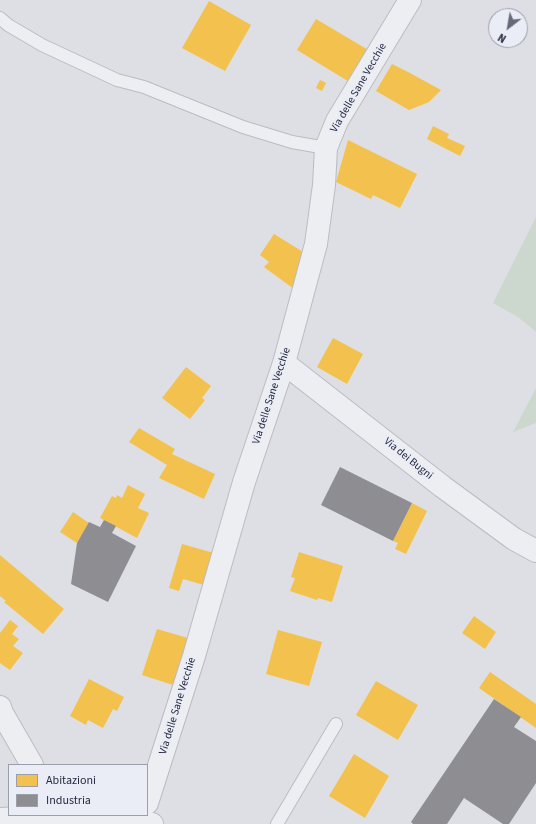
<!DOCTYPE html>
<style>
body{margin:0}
#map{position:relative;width:536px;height:824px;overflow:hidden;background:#dedfe4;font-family:"Source Sans 3",sans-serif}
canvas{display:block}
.legend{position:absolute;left:8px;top:764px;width:140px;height:52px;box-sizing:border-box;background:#eaedf5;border:1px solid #9b9fac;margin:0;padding:5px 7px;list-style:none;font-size:12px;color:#24293f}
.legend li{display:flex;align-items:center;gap:8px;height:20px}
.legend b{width:20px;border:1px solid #9b9fac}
.north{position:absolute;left:488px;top:8px;width:40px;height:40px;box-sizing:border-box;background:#eaedf5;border:1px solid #9b9fac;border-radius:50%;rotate:211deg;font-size:11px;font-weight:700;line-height:16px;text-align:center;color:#24293f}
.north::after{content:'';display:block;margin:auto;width:14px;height:18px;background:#656979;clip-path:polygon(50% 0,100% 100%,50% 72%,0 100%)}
</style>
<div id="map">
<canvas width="536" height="824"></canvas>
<ul class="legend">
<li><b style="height:11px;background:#f2c14e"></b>Abitazioni</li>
<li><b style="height:11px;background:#8d8d92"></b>Industria</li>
</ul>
<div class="north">N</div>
</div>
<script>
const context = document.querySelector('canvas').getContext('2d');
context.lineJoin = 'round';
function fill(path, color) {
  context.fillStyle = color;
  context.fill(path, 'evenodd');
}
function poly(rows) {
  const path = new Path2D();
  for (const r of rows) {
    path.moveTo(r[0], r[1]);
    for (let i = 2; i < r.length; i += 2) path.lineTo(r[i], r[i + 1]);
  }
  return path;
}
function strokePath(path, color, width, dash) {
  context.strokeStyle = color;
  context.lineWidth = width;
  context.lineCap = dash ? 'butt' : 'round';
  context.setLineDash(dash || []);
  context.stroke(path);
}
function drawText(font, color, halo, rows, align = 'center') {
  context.font = font + ' "Source Sans 3",sans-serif';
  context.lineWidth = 4;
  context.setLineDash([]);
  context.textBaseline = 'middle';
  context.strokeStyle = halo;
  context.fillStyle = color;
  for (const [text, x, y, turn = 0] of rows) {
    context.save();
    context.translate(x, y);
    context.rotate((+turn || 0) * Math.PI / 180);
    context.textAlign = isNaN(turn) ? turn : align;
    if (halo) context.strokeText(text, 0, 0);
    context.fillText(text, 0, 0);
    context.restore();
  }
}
fill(poly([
 [536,217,536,332,518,317,493,303],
 [536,388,536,423,513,432]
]), '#ccd8cd');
fill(poly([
 [209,1,251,25,225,71,182,48],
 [316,19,370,51,351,83,297,50],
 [392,64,410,73,441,90,429,102,409,110,376,91],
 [320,80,326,83,322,91,316,88],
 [433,126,449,134,447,138,465,146,460,156,427,139],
 [348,140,417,174,400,208,373,195,371,199,336,182],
 [274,234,308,255,294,289,264,267,269,262,260,255],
 [333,338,363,354,347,384,317,367],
 [186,367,211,386,202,398,205,400,190,419,162,398],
 [139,428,175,449,172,454,215,474,204,499,159,478,167,465,129,442],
 [128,485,145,494,138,508,149,513,137,538,100,518,112,496,116,498,117,495,122,498],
 [412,503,427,511,406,554,395,549,398,543,393,541],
 [73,512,89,523,77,543,60,532],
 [182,544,214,553,204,585,183,579,179,591,169,588],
 [299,552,343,566,332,602,318,598,317,600,290,591,295,578,291,577],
 [0,555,64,609,43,634,4,602,6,601,0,596],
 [474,616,496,632,485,649,462,633],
 [10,620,18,626,12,634,19,639,13,646,23,653,10,670,0,663,0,633],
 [157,629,188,638,173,685,142,675],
 [278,630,322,642,309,686,266,674],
 [490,672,536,704,536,728,479,688],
 [89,679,124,697,117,711,113,709,103,728,88,720,86,725,70,716],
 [376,681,418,705,398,740,356,715],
 [354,754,389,776,365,818,329,796]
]), '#f2c14e');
fill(poly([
 [340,467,412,503,393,541,321,505],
 [104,520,116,526,112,533,136,546,108,602,71,584,77,543,89,522,100,527],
 [494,699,521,717,514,727,536,741,536,783,509,824,503,824,464,798,447,824,413,824,411,822]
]), '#8d8d92');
const service = poly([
 [0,18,8,25,42,45,117,80,144,87,243,127,292,142,326,148],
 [277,824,336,724]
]);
const minor = poly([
 [284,363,443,487,514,539,536,551],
 [0,707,2,713,32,765],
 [147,803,194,656,244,482,284,363,316,244,324,185,326,148,337,121,410,0],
 [0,819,66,816,141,820,152,824]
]);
strokePath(service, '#bbbcc2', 14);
strokePath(minor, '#bbbcc2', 24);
strokePath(service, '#edeef1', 12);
strokePath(minor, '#edeef1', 22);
drawText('11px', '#24293f', '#eaedf5', [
 ["Via delle Sane Vecchie",359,88,-60],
 ["Via delle Sane Vecchie",272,396,-72],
 ["Via dei Bugni",408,459,39],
 ["Via delle Sane Vecchie",178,706,-73]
]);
</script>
